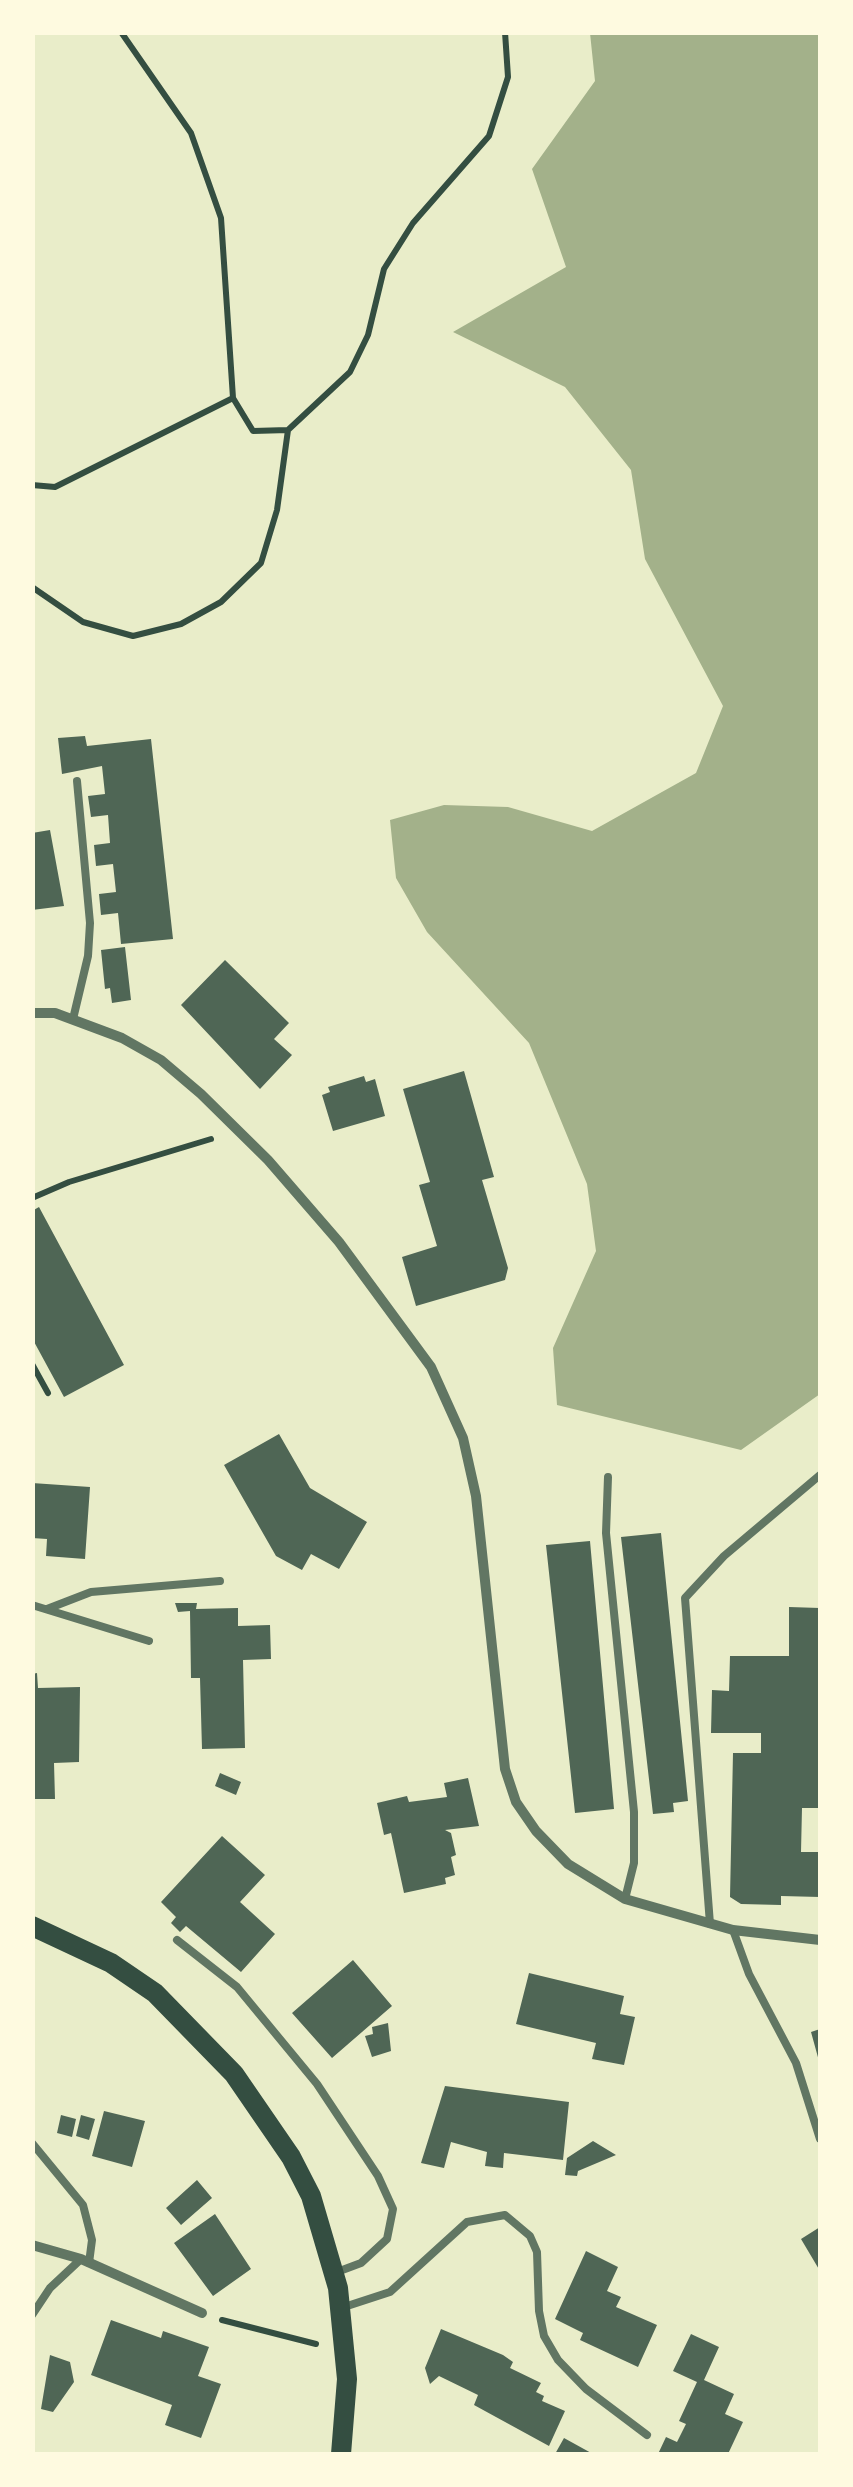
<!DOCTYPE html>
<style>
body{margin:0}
#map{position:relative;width:853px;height:2487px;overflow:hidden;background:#e9edc9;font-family:"Space Grotesk",sans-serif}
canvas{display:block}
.frame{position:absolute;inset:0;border:35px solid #fefae0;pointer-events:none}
</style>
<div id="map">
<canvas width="853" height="2487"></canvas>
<div class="frame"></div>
</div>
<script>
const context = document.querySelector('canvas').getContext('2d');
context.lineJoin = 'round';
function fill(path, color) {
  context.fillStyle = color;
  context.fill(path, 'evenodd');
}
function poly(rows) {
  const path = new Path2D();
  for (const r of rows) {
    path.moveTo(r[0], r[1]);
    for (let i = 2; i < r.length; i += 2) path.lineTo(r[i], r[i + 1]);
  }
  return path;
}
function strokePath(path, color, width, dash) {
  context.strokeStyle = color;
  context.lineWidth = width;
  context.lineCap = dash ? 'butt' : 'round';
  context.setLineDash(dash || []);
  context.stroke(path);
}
fill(poly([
 [590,33,820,33,820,1394,741,1450,557,1405,553,1348,596,1251,587,1184,529,1043,427,932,396,878,390,820,444,805,508,807,592,831,696,773,723,706,645,559,631,470,565,387,453,332,566,267,532,169,595,81]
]), '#a3b18a');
fill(poly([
 [85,736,87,746,151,739,173,939,121,944,118,913,101,915,99,894,116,892,113,864,96,866,94,845,110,843,108,815,91,817,88,796,105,794,102,766,62,774,58,738],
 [50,830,64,906,32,910,32,833],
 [125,947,131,1000,112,1003,110,988,105,989,101,950],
 [225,960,289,1023,274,1039,292,1055,260,1089,181,1005],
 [464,1071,494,1177,482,1180,508,1268,505,1280,416,1306,402,1257,437,1246,419,1185,430,1182,403,1089],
 [364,1076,366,1082,375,1079,385,1116,333,1131,322,1095,330,1092,328,1087],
 [39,1207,124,1365,64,1397,32,1338,32,1211],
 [279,1434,310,1488,367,1522,339,1569,311,1554,302,1570,276,1556,224,1465],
 [32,1483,90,1487,85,1559,46,1556,47,1539,32,1538],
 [661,1533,688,1801,673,1803,674,1812,653,1814,621,1537],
 [590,1541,614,1809,575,1813,546,1545],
 [175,1603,197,1603,196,1609,238,1608,238,1626,270,1625,271,1659,243,1660,245,1748,202,1749,200,1678,191,1678,190,1611,178,1612],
 [789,1607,820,1608,820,1808,802,1808,801,1852,820,1852,820,1897,781,1896,781,1905,741,1904,730,1897,733,1753,761,1753,761,1733,711,1733,712,1690,729,1691,730,1656,789,1656],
 [37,1673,38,1688,80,1687,79,1762,54,1763,55,1799,32,1799,32,1674],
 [220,1773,241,1782,236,1795,215,1786],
 [468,1778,479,1826,445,1830,451,1833,456,1855,451,1857,455,1875,445,1878,446,1884,404,1893,391,1833,384,1835,377,1803,407,1796,409,1802,447,1797,444,1783],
 [222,1836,265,1875,240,1902,275,1934,241,1972,186,1926,180,1932,171,1923,176,1917,161,1902],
 [353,1960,392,2006,332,2058,292,2013],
 [529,1973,624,1996,620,2014,635,2017,624,2065,592,2059,596,2043,516,2024],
 [388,2023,391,2051,372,2057,365,2036,373,2034,372,2027],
 [820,2029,820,2061,819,2061,811,2032],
 [445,2086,569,2102,563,2160,504,2153,503,2168,485,2166,487,2152,451,2142,444,2168,421,2163],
 [104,2111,145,2121,132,2167,92,2156],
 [61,2115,76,2119,72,2137,57,2133],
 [81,2115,95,2119,89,2140,76,2136],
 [593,2141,616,2155,578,2171,577,2176,565,2175,567,2158],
 [197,2180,212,2198,181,2225,166,2208],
 [215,2214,251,2269,213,2296,174,2243],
 [820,2227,820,2271,801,2239],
 [586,2251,618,2267,607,2291,621,2297,616,2307,657,2325,638,2367,580,2340,583,2333,555,2319],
 [111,2320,161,2338,163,2331,209,2347,198,2376,221,2384,201,2438,165,2425,172,2405,91,2375],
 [441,2329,503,2355,513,2362,510,2368,541,2383,536,2392,544,2396,542,2401,565,2411,549,2446,474,2405,478,2395,439,2376,430,2384,425,2368],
 [691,2334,719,2347,704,2380,734,2394,725,2414,743,2422,728,2454,658,2454,666,2437,677,2442,686,2424,679,2421,697,2382,673,2371],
 [50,2355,70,2362,74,2382,53,2412,41,2409],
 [564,2438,593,2454,555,2454]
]), '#4f6655');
strokePath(poly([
 [121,32,191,133,221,218,233,398,253,431,288,430,350,372,368,335,384,269,413,223,489,136,508,77,505,32],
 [32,485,55,487,233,398],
 [32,587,83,622,133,636,181,624,221,602,261,563,277,510,288,430],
 [32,1198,69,1182,211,1139],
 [32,1364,48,1393],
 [222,2320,316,2344]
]), '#344e41', 6);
strokePath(poly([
 [73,1019,88,956,90,923,77,781],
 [608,1477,606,1533,634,1812,634,1863,625,1899],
 [32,1605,149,1641],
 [47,1609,91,1592,220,1581],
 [710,1924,685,1598,724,1556,820,1475],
 [733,1930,749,1974,796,2063,820,2139],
 [177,1940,237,1987,317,2084,378,2176,393,2209,387,2239,361,2263,337,2272],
 [32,2143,83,2205,92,2240,89,2263],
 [341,2308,390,2292,467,2222,505,2215,530,2236,537,2252,539,2311,544,2336,558,2360,586,2389,647,2435],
 [32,2315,50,2288,81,2259]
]), '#617663', 8);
strokePath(poly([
 [32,1013,55,1013,122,1038,161,1060,201,1094,268,1160,339,1242,431,1367,463,1438,476,1496,505,1769,516,1802,536,1831,568,1864,625,1899,733,1930,820,1940],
 [32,2245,81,2259,202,2313]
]), '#617663', 10);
strokePath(poly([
 [32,1926,111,1963,155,1993,234,2074,291,2157,311,2196,338,2288,347,2379,341,2454]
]), '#344e41', 20);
</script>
